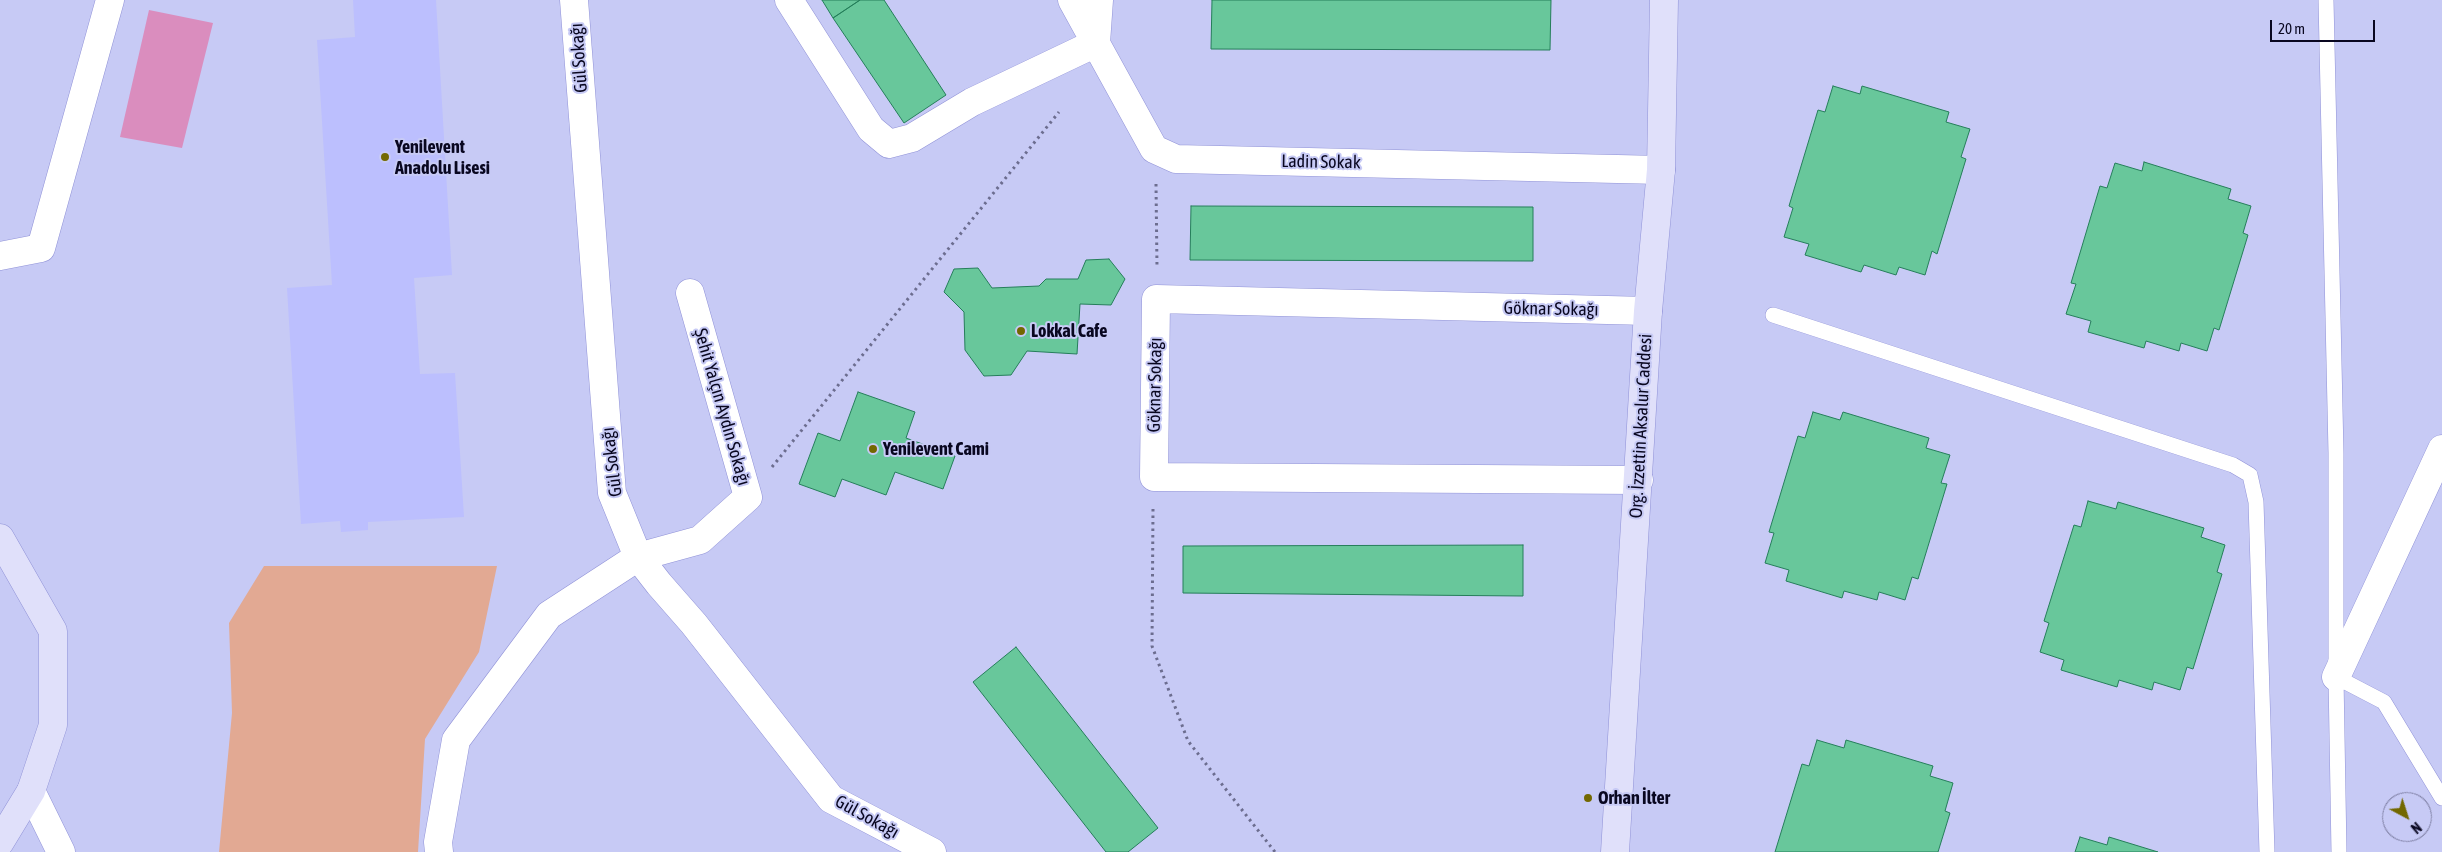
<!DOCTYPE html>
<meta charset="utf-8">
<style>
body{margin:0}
#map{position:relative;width:2442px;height:852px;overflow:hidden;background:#c7caf5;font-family:"Asap Condensed",sans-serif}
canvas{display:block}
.north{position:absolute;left:2382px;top:792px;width:50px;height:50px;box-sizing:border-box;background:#c7caf5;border:1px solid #7b7ca0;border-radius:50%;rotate:140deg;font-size:14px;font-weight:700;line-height:20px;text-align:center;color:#090720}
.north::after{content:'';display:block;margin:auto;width:18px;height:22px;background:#736800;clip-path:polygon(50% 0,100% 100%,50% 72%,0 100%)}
.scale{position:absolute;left:2270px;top:20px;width:105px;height:22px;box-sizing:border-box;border:2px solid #090720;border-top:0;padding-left:6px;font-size:15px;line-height:18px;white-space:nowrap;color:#090720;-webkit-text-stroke:4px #c7caf5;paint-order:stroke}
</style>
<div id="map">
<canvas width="2442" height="852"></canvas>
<div class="north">N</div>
<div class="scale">20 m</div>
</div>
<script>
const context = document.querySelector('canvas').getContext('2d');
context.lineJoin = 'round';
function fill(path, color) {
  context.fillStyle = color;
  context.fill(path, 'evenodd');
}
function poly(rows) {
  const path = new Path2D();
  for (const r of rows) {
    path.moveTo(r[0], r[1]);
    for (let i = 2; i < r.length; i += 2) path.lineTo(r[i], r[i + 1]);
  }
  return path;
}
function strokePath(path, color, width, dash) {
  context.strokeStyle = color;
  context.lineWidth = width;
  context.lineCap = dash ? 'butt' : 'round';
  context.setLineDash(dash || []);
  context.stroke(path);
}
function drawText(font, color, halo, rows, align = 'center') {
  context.font = font + ' "Asap Condensed",sans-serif';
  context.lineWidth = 4;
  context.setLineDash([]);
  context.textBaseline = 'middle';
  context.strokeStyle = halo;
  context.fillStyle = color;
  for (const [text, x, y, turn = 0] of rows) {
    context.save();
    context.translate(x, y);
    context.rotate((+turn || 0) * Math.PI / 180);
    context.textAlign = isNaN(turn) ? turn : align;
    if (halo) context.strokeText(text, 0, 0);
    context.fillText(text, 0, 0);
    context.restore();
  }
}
fill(poly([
 [353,0,436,0,452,275,414,278,420,374,455,373,464,517,368,522,368,530,341,532,340,521,301,524,287,288,332,285,317,40,355,37]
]), '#bcbffe');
fill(poly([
 [264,566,497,566,479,652,425,739,418,852,219,852,232,713,229,623]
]), '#e2a993');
fill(poly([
 [149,10,213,23,182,148,120,137]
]), '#da8dbe');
const building = poly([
 [822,0,860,0,833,18,822,0],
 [860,0,884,0,946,95,904,123,833,18,860,0],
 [1212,0,1551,0,1550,50,1211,49,1212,0],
 [1833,86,1860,94,1862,86,1949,112,1946,122,1970,129,1961,157,1966,159,1937,254,1932,251,1925,275,1899,267,1896,275,1864,265,1861,272,1805,255,1809,244,1784,237,1793,208,1789,206,1818,110,1825,112,1833,86],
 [2144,162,2231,189,2228,199,2251,206,2243,233,2248,235,2219,330,2214,328,2207,351,2181,343,2179,351,2146,341,2144,348,2088,332,2091,321,2066,314,2076,284,2071,283,2100,186,2107,188,2115,163,2142,171,2144,162],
 [1191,206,1533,207,1533,261,1190,260,1191,206],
 [1109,259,1125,279,1111,305,1080,304,1077,354,1027,351,1011,375,984,376,965,350,964,312,944,292,954,269,978,268,992,288,1039,286,1046,279,1078,279,1086,260,1109,259],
 [858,392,915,412,906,438,955,456,943,489,895,472,886,495,842,479,835,497,799,484,818,433,840,441,858,392],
 [1813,412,1840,420,1843,412,1929,438,1926,448,1950,455,1941,483,1947,484,1918,579,1912,577,1905,600,1879,592,1877,600,1844,591,1842,598,1786,581,1789,570,1765,563,1774,533,1769,532,1798,436,1805,438,1813,412],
 [2088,501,2116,509,2118,502,2204,528,2201,537,2225,545,2217,572,2222,574,2193,669,2187,667,2180,690,2154,682,2152,690,2119,680,2117,687,2061,670,2064,660,2040,652,2049,623,2044,621,2074,525,2081,527,2088,501],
 [1523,545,1523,596,1183,593,1183,546,1523,545],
 [1016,647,1158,828,1128,852,1106,852,973,682,1016,647],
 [1817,740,1844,748,1846,740,1933,766,1930,776,1953,783,1945,811,1950,813,1938,852,1775,852,1802,764,1809,766,1817,740],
 [2080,837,2107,845,2109,837,2158,852,2075,852,2080,837]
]);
fill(building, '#68c79b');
strokePath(building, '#257e5a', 1);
const lane = poly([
 [2326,0,2336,453,2336,677,2339,852],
 [1773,315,2233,465,2250,475,2256,502,2267,852],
 [2336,677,2384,702,2442,798]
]);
const street = poly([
 [574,0,612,493,638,557,659,584,694,624,831,799,932,852],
 [789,0,871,129,889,144,912,138,972,102,1096,43],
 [1072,0,1154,149,1176,159,1661,170],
 [1096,43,1099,0],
 [0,256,41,248,110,0],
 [1639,480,1154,477,1156,299,1648,311],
 [2336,677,2442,449],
 [31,791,61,852],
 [439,852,438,842,456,740,549,615,638,557,700,540,748,497,690,293]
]);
const secondary = poly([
 [0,538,53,631,53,725,31,791,0,842],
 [1615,852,1648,311,1661,170,1664,0]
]);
strokePath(lane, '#9092d7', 16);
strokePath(street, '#9092d7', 29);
strokePath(secondary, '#9092d7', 29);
strokePath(poly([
 [1156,184,1157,268],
 [772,467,1059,112],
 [1153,509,1152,646,1188,741,1275,852]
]), '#6c6d8f', 3, [2.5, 4]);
strokePath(lane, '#fff', 15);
strokePath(street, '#fff', 28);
strokePath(secondary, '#e0e0fa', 28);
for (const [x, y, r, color] of [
 [385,157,5,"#736800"],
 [1021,331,5,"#736800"],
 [873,449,5,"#736800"],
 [1588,798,5,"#736800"]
]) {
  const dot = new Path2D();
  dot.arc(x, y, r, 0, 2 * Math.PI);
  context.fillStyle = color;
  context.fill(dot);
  strokePath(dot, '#c7caf5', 2);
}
drawText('18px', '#090720', '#c7caf5', [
 ["Gül Sokağı",579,58,-94],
 ["Ladin Sokak",1321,162,1],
 ["Göknar Sokağı",1551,309,1],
 ["Göknar Sokağı",1155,385,-89],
 ["Şehit Yalçın Aydın Sokağı",722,407,74],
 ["Org. İzzettin Aksalur Caddesi",1641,426,-87],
 ["Gül Sokağı",612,462,-97],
 ["Gül Sokağı",867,817,29]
]);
drawText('bold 18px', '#090720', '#c7caf5', [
 ["Yenilevent",395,147],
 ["Anadolu Lisesi",395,168],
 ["Lokkal Cafe",1031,331],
 ["Yenilevent Cami",883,449],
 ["Orhan İlter",1598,798]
], 'left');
</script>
